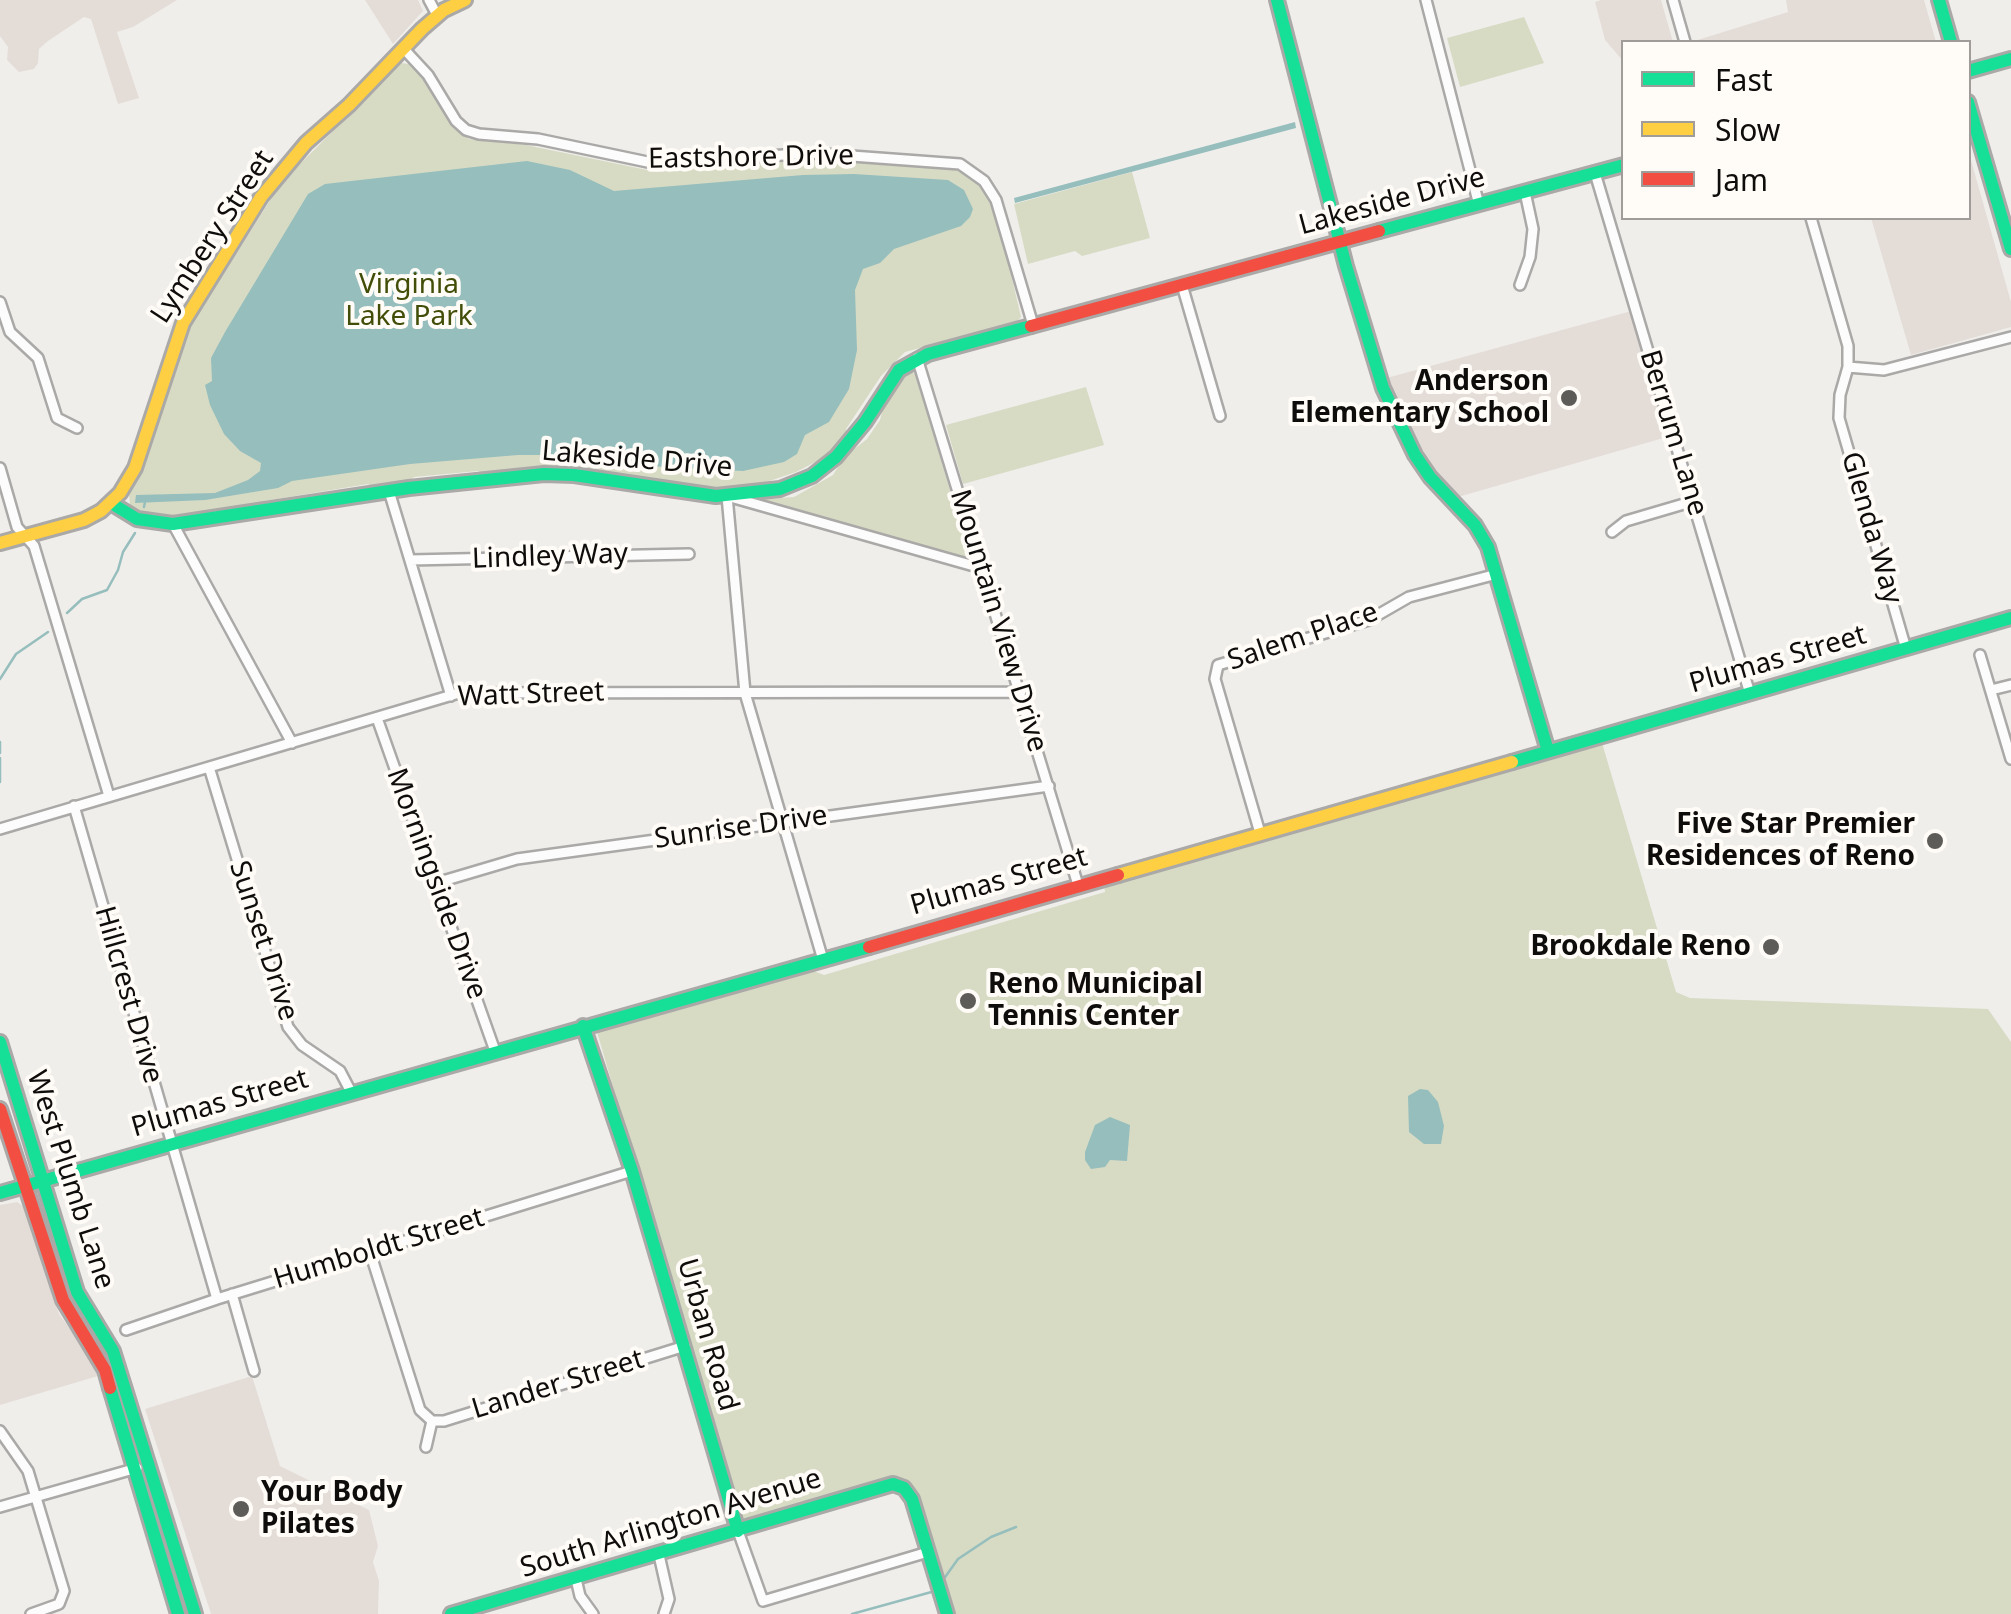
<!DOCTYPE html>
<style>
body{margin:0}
#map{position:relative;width:2011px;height:1614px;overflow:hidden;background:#f0eeeb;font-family:"Noto Sans",sans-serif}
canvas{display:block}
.legend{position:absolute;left:1621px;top:40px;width:350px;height:180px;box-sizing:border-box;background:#fffbf7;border:2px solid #9f9c99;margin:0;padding:12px 18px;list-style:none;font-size:30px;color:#0e0d0b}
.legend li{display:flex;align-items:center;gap:20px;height:50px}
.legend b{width:50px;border:2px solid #9f9c99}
</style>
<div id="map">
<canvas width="2011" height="1614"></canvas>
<ul class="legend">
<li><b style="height:12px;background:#16e098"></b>Fast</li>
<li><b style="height:12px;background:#ffcf43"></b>Slow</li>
<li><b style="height:12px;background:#f24e42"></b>Jam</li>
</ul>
</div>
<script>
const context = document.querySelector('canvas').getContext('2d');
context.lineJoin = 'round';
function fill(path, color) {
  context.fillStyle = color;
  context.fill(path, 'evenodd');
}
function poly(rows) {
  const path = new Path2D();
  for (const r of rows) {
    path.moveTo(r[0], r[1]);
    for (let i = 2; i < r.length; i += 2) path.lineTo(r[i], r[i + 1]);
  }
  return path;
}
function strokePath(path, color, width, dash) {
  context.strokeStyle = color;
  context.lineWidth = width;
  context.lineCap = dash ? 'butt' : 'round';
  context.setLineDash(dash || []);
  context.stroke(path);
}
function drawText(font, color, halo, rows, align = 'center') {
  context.font = font + ' "Noto Sans",sans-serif';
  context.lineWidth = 8;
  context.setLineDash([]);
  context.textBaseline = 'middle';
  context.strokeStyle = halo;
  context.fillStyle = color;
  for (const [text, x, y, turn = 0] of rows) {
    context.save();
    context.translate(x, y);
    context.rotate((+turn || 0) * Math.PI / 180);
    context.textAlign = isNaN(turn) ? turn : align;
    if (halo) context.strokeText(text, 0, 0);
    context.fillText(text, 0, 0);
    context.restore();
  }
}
fill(poly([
 [0,0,177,0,133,27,117,32,139,98,118,104,91,19,84,17,48,41,39,49,38,63,34,69,19,72,7,60,8,47,0,36],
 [365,0,418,0,423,11,393,44],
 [1601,0,1661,0,1673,42,1624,42,1623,61,1605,40,1595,2],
 [1786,0,1924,0,1936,42,1691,42,1788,12],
 [1969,153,2011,302,2011,327,1911,355,1871,218,1968,218],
 [1635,310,1674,435,1451,499,1431,478,1383,379],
 [17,1202,23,1206,59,1314,88,1354,98,1376,0,1405,0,1205],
 [252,1376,280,1466,369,1510,378,1546,373,1562,379,1581,378,1614,211,1614,145,1409]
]), '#e4ddd7');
fill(poly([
 [1524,17,1544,63,1460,87,1447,38],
 [401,63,409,64,421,74,453,126,469,139,526,145,657,172,817,158,961,170,983,188,998,219,1021,317,1017,322,905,352,881,376,846,429,846,437,829,455,796,472,752,487,712,489,645,478,635,480,580,467,545,466,483,474,478,471,414,477,408,483,374,488,368,484,265,501,261,506,190,516,139,513,130,505,129,495,144,467,188,330,281,183],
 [1132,172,1150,238,1082,256,1075,251,1028,264,1014,204],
 [906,371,916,374,968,552,967,558,961,560,754,500,794,497,833,475,844,457,867,439,880,420,885,401],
 [1086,387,1104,445,963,484,946,425],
 [1602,743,1676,992,1690,998,1988,1009,2011,1042,2011,1614,951,1614,903,1484,741,1524,597,1032,811,970,824,975,1105,892,1104,885]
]), '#d7dbc4');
fill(poly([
 [1295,122,1296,128,1015,203,1014,198],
 [527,161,570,170,614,191,803,175,854,174,948,180,964,190,973,209,970,217,961,226,894,249,880,263,863,269,855,290,857,350,849,389,829,422,805,435,797,454,784,462,743,471,662,467,583,455,518,455,410,464,292,481,278,488,205,500,135,503,136,495,215,493,248,480,260,471,261,463,240,451,224,434,210,405,205,385,212,381,211,358,225,332,308,194,325,184],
 [1420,1089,1428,1090,1438,1102,1444,1126,1441,1144,1424,1144,1409,1132,1408,1096],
 [1110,1117,1130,1125,1127,1161,1110,1160,1105,1167,1091,1169,1085,1160,1085,1152,1095,1125]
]), '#96bebd');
strokePath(poly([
 [144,507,145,502],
 [67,613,82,599,107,590,118,570,123,552,135,533],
 [0,679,16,654,48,632],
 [0,742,0,753],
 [0,758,0,782],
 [943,1580,958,1559,991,1537,1016,1527],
 [852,1614,935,1591]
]), '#96bebd', 2.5);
const street = poly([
 [429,0,437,15],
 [1426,0,1479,205],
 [1673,0,1685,42],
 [403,48,428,75,456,121,466,130,479,134,538,139,657,164,811,153,960,164,984,181,996,200,1033,325],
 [1595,173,1750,694],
 [1811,218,1848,346,1848,367,1840,395,1839,418,1906,649],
 [1182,285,1220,416],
 [1520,285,1530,257,1533,229,1525,192],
 [0,302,10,332,38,358,57,418,77,428],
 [917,358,1078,885],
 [1848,367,1884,370,2011,337],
 [0,468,17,527,34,546,109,796],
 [389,491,451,696],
 [173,524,292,743],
 [1612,532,1626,521,1694,501],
 [410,560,689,554],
 [1980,655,2011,759],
 [1991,690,2011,685],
 [377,718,495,1051],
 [209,767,288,1027,302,1045,340,1071,351,1092],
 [74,806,217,1299],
 [0,829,459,693,1021,692],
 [1260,833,1215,679,1218,665,1369,620,1409,597,1497,574],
 [436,883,517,859,1049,786],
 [823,960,745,693,727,496,981,568],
 [370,1252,420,1410,432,1421],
 [232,1294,254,1371],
 [126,1330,217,1299,632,1171],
 [432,1421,444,1421,685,1346],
 [0,1431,28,1471,64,1591,59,1604,31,1614],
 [426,1447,432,1421],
 [0,1507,137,1468],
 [738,1531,763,1601,928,1552],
 [659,1555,669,1599,664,1614],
 [576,1579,580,1596,593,1614]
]);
const fast = poly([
 [1277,0,1346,266,1383,388,1415,455,1430,477,1475,525,1488,547,1548,751],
 [1939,0,1951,42],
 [1968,71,2011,59],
 [1968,102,2011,249],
 [1379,231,1624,165],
 [111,503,137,519,173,524,409,488,544,474,574,475,716,496,780,489,812,476,836,457,865,422,899,370,928,354,1031,326],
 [1512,762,2011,618],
 [583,1026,632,1171,738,1531],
 [0,1042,77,1292,113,1351,195,1614],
 [0,1193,869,947],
 [110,1388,178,1614],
 [451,1614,893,1484,904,1488,912,1499,947,1614]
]);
const slow = poly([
 [0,543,84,520,101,511,120,493,135,468,183,323,261,197,306,143,349,105,422,29,444,10,465,0],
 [1118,875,1512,762]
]);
const jam = poly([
 [1031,326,1379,231],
 [869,947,1118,875],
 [0,1109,63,1300,105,1370,110,1388]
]);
strokePath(street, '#aaa9a7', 14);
strokePath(fast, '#aaa9a7', 18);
strokePath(slow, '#aaa9a7', 18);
strokePath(jam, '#aaa9a7', 18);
strokePath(street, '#fdfcfc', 9);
strokePath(fast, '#16e098', 12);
strokePath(slow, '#ffcf43', 12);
strokePath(jam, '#f24e42', 12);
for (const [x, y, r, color] of [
 [1569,398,10,"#5d5c59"],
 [1935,841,10,"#5d5c59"],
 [1771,947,10,"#5d5c59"],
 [968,1001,10,"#5d5c59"],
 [241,1509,10,"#5d5c59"]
]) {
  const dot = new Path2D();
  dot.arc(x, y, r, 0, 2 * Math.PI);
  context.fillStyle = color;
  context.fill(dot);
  strokePath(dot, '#fffbf7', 4);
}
drawText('28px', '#0e0d0b', '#fffbf7', [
 ["Eastshore Drive",751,158,-1],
 ["Lakeside Drive",1392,202,-15],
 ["Lymbery Street",213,237,-57],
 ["Berrum Lane",1673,433,73],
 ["Lakeside Drive",637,460,5],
 ["Glenda Way",1871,528,74],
 ["Lindley Way",550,557,-2],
 ["Mountain View Drive",998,621,73],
 ["Salem Place",1303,637,-19],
 ["Plumas Street",1778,660,-16],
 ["Watt Street",531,695,-2],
 ["Sunrise Drive",741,828,-8],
 ["Plumas Street",999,882,-16],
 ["Morningside Drive",436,884,70],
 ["Sunset Drive",263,941,72],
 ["Hillcrest Drive",128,995,74],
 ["Plumas Street",220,1104,-16],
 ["West Plumb Lane",70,1180,72],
 ["Humboldt Street",379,1249,-17],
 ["Urban Road",707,1335,74],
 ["Lander Street",558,1385,-17],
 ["South Arlington Avenue",671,1524,-17]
]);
drawText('28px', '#424e08', '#fffbf7', [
 ["Virginia",409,285],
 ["Lake Park",409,317]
]);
drawText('bold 28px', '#0e0d0b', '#fffbf7', [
 ["Anderson",1549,382],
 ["Elementary School",1549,414],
 ["Five Star Premier",1915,825],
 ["Residences of Reno",1915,857],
 ["Brookdale Reno",1751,947],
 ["Reno Municipal",988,985,"left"],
 ["Tennis Center",988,1017,"left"],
 ["Your Body",261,1493,"left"],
 ["Pilates",261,1525,"left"]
], 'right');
</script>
